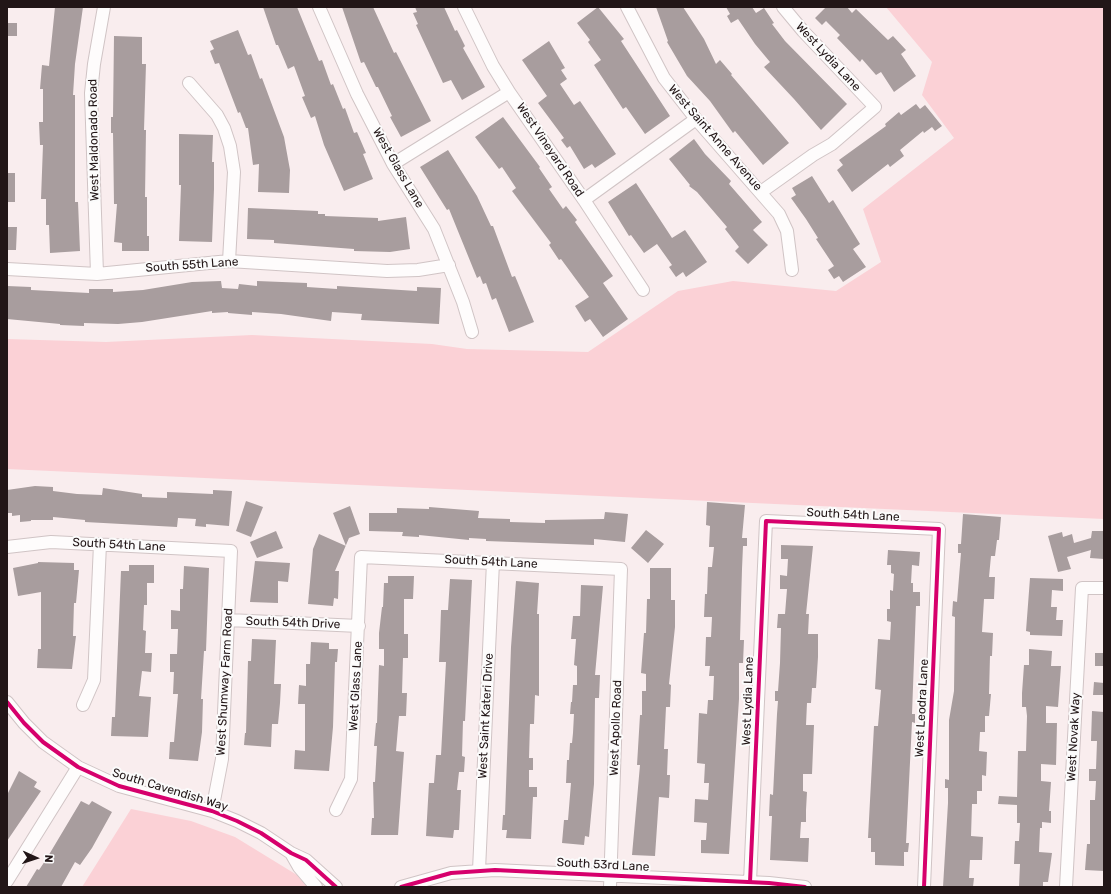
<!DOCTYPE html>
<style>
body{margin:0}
#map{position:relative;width:1111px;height:894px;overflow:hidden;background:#f9edee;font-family:Rubik,sans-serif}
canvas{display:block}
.frame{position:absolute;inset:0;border:8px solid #221617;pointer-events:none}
.north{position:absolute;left:16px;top:838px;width:40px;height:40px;-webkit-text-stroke:3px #fbfbfb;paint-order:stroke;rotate:93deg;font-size:11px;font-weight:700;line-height:16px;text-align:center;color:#221617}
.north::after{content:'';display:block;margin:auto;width:14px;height:18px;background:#221617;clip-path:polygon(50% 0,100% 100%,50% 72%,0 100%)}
</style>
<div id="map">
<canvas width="1111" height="894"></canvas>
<div class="frame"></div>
<div class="north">N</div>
</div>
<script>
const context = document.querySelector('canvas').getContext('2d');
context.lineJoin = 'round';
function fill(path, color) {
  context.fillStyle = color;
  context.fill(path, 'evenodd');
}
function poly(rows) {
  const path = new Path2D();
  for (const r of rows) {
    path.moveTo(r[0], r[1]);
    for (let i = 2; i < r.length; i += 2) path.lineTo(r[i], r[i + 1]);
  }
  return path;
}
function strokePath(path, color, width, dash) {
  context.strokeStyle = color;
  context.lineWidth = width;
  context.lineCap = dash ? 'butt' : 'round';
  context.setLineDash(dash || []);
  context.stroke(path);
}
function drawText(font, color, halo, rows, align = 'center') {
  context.font = font + ' Rubik,sans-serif';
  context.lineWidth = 4;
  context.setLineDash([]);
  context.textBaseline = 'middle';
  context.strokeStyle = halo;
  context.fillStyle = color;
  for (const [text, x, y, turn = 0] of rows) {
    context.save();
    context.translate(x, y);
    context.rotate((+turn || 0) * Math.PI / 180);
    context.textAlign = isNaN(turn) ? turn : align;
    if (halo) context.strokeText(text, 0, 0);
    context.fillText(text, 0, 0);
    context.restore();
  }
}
fill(poly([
 [886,7,1104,7,1104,519,7,469,7,339,106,342,252,335,432,344,467,349,588,352,678,291,733,281,836,291,881,262,863,209,954,138,922,95,932,62],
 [131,809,191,821,235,837,297,875,307,887,82,887]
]), '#fbd1d6');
fill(poly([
 [55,7,83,7,75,64,73,95,75,95,75,202,78,202,80,251,50,253,49,225,46,225,46,199,41,199,43,145,40,145,39,122,43,122,43,89,40,89,42,65,49,66],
 [263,7,297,7,319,61,322,60,331,85,333,84,343,109,345,108,354,133,357,132,366,153,363,154,373,179,344,191,324,145,315,116,311,118,302,97,305,96,294,66,288,69,278,45,276,45],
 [342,7,373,7,394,53,396,52,431,121,401,137,390,117,392,116,378,87,376,87,364,62,361,63],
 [415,7,444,7,455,31,457,30,465,46,463,48,485,87,462,100,451,80,443,83,416,25,418,24,413,13,417,12],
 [598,7,624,39,621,41,670,116,645,134,626,107,623,109,594,65,601,60,588,42,590,40,577,23],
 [656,7,683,7,704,39,716,64,720,60,732,74,731,75,789,143,763,165,735,131,733,133,710,101,687,76,667,42,668,41],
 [726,7,752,7,756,13,764,8,774,23,772,24,785,41,847,104,821,130,794,99,764,67,770,62,755,44,738,19,731,23,727,16,730,14],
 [826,7,847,7,852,13,856,9,888,40,893,36,906,50,901,54,916,76,894,92,881,72,876,75,862,59,860,62,837,38,840,35,826,21,822,25,815,18],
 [7,23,17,23,17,36,7,36],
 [238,30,248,55,251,54,260,79,262,78,284,137,290,170,289,193,258,192,259,164,253,165,248,128,246,128,240,112,238,113,219,63,215,64,210,51,214,49,210,41],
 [114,36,142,37,142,64,146,64,144,130,146,130,145,197,147,197,147,236,149,236,149,251,122,251,122,243,114,242,117,204,114,204,113,133,111,133,111,117,113,117],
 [549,41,565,68,561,70,567,79,560,84,574,105,580,101,616,154,595,168,592,164,584,169,570,146,567,148,561,140,564,138,538,103,547,96,522,60],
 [916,104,920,109,925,105,942,126,935,131,932,127,924,133,923,131,900,150,904,156,890,167,888,164,852,192,837,170,843,165,839,160,886,126,885,124,899,112,901,115],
 [503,117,540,167,539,168,552,187,549,189,563,209,566,206,577,220,575,222,613,276,603,283,628,319,603,337,590,319,585,322,575,306,589,297,561,259,559,260,549,245,551,243,512,191,516,188,502,167,499,169,475,137],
 [179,134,213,135,212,162,214,162,214,189,212,242,179,241,181,185,179,185],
 [694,139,705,154,731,181,729,184,762,222,753,230,768,245,748,264,735,251,739,247,725,229,727,227,697,192,689,186,690,185,669,159],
 [448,150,477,196,491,226,493,226,512,277,515,276,534,322,509,332,496,298,492,300,486,283,483,284,480,276,477,278,449,209,447,210,420,167],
 [7,173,15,173,15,202,7,202],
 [812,176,829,203,833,200,860,244,853,249,866,267,843,282,839,276,834,279,828,270,834,266,816,239,818,238,806,219,791,198,796,195,792,188],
 [636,183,672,238,685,230,707,262,686,277,683,272,676,277,669,267,672,265,657,244,644,253,631,235,629,236,608,202],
 [248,208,318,211,318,214,325,214,325,216,378,218,378,221,406,217,410,249,390,252,354,251,354,249,274,243,274,240,247,239],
 [7,227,17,227,16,250,7,250],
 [221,281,222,288,238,289,239,284,257,286,257,281,307,283,307,287,337,289,337,286,417,291,417,287,441,288,439,324,361,320,362,314,332,312,331,321,281,314,252,312,252,315,228,313,228,312,212,313,212,311,142,322,118,324,84,323,84,326,60,325,60,324,7,319,7,286,31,287,31,290,89,293,89,289,113,289,113,292,143,290,192,282],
 [35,486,53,487,53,491,77,494,102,495,103,488,142,494,142,497,167,498,167,492,213,494,213,490,232,491,229,526,206,524,206,527,195,526,196,519,178,518,177,527,85,522,85,520,53,517,53,520,31,520,31,521,20,522,20,515,12,516,12,513,7,513,7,490],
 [246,501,263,507,251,537,236,531],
 [707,502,745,505,742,538,747,538,747,546,743,546,742,569,740,640,744,640,743,663,739,663,739,699,729,854,701,853,701,840,706,840,707,823,694,822,695,799,708,800,709,783,704,783,705,764,697,763,699,713,707,714,708,700,713,700,714,676,709,676,710,666,705,666,706,637,711,637,712,617,704,617,705,594,707,594,708,567,712,567,714,547,709,547,710,526,706,525],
 [350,506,360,534,349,538,335,571,339,571,338,599,334,598,333,606,308,604,313,549,319,534,346,546,333,513],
 [429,507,479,511,478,518,510,519,510,522,545,523,545,520,604,519,605,512,628,514,625,542,594,539,594,545,486,541,486,539,469,538,469,540,419,535,419,537,402,536,403,532,369,531,369,513,397,513,397,508,429,509],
 [963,514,1001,517,999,540,997,540,995,556,991,556,989,577,995,577,994,599,984,599,982,632,993,633,992,656,990,656,989,694,991,694,989,716,985,716,985,732,980,732,979,751,987,752,986,776,982,775,982,791,977,791,977,804,972,804,971,836,983,837,982,860,970,860,969,878,974,878,973,887,943,887,948,803,948,788,945,788,945,779,949,780,949,720,954,691,955,617,952,616,953,601,957,602,961,553,958,553,958,544,961,544],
 [646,530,664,544,648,563,631,548],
 [276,531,283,548,257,558,250,542],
 [1092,531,1104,531,1104,559,1090,558,1091,550,1067,557,1071,569,1058,572,1048,536,1062,532,1063,537,1072,534,1074,543,1091,538],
 [781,545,813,546,806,614,809,614,808,634,818,634,818,657,816,688,812,688,811,703,807,703,806,725,814,725,812,774,803,774,803,791,807,792,806,810,806,822,801,822,800,838,809,838,808,862,770,860,772,816,769,816,770,794,773,795,777,714,778,701,775,701,775,691,778,691,780,663,781,628,777,628,778,614,785,614,787,589,780,589,780,575,787,576,788,559,781,559],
 [888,550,920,552,919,566,912,565,911,583,913,583,913,592,920,592,920,606,916,606,912,714,915,714,915,723,912,722,906,843,909,843,908,852,904,852,904,866,875,865,875,852,871,852,871,838,868,838,874,726,878,726,881,690,875,689,878,639,890,640,891,622,887,621,887,609,890,609,890,590,893,591,894,574,891,573,891,565,887,565],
 [255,561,290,563,288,582,278,581,278,603,250,602],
 [38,562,74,563,74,570,79,570,76,603,74,603,73,636,76,636,72,669,37,668,38,649,41,649,41,592,18,596,13,568,38,563],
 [129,565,154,565,154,583,147,583,147,605,144,605,143,630,146,631,145,653,152,653,151,672,142,671,139,696,151,697,148,737,111,736,112,717,115,717,121,571,129,571],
 [184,566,209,568,206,651,204,651,201,699,203,699,202,732,198,761,169,759,170,742,174,742,178,694,173,694,174,672,170,672,170,654,177,654,178,629,171,629,171,610,180,611,180,589,183,589],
 [650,568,671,568,671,600,675,600,675,627,669,684,671,685,670,707,666,707,664,749,668,749,667,775,670,775,669,798,659,797,655,856,632,855,640,765,637,765,640,715,642,715,642,691,646,691,646,674,641,673,644,633,646,633,647,599,650,599],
 [388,576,414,576,413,599,404,599,404,634,408,634,408,658,403,658,402,693,407,693,406,716,399,716,396,751,404,752,398,835,371,835,372,818,374,818,373,782,375,782,377,746,374,746,376,723,377,723,379,665,384,666,384,649,379,649,379,633,382,607,383,607,384,583,388,583],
 [1030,578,1063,579,1063,591,1052,590,1051,607,1057,607,1056,620,1063,620,1062,636,1030,635,1030,632,1026,631],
 [450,579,472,580,465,721,463,721,462,756,465,757,464,772,459,772,457,790,461,790,459,830,454,830,453,838,426,836,429,783,434,783,436,755,441,755,446,662,439,662,440,639,441,610,448,610],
 [516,581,539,583,537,614,539,614,539,696,535,695,534,724,530,724,529,758,533,758,533,770,529,770,529,787,537,787,537,797,533,797,531,839,506,838,507,830,502,830,503,815,505,815,511,647],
 [581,585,603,586,595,675,600,675,599,698,595,698,594,784,589,837,585,836,584,845,562,843,564,820,568,820,571,783,566,783,567,760,569,760,570,743,572,743,573,733,574,714,570,714,571,702,572,702,573,685,577,685,577,666,574,665,576,639,571,639,573,616,580,616],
 [252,639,276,640,274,684,281,684,280,703,278,724,272,724,271,747,244,745,245,733,246,733,248,661,251,661],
 [311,642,329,643,329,649,338,649,337,662,335,662,333,727,329,771,294,769,295,750,305,751,305,704,298,704,299,685,306,686,306,664,310,664],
 [1029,649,1052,651,1051,666,1061,666,1058,707,1046,706,1046,723,1057,723,1056,765,1041,764,1041,781,1051,782,1049,811,1051,811,1051,823,1042,822,1042,828,1040,828,1039,852,1052,853,1048,882,1043,882,1043,887,1019,887,1020,864,1014,864,1015,841,1019,841,1020,823,1017,823,1017,805,998,804,999,796,1017,797,1018,751,1026,751,1027,716,1026,707,1022,707,1022,693,1024,665,1029,665],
 [1095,653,1104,653,1104,666,1095,666],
 [1094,682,1104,683,1104,695,1093,695],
 [1092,711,1104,712,1104,871,1085,870,1087,844,1090,844,1090,800,1095,800,1096,781,1089,781,1089,769,1096,769,1097,741,1091,741],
 [19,771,37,782,34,787,41,791,7,841,7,795],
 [81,801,89,805,92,801,112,812,92,848,80,865,75,862,61,887,26,887,37,869,39,870,47,858]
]), '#a89d9e');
const minor = poly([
 [319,7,357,94,393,164,434,229,463,302,472,332],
 [464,7,493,66,509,92,584,200,643,290],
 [627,7,664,78,696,119,779,214,787,231,792,270],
 [189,83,217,115,224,128,230,146,234,172,229,261],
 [393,164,509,92],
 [761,192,813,155,832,144,875,107,803,31,783,7],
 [584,200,696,119],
 [7,269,97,274,229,261,387,271,418,270,449,265],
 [97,274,91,93,94,64,104,7],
 [7,547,51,542,231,551,222,759,212,811],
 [228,620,359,626],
 [7,702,24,723,43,742,78,767,119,786,212,811,237,821,261,833,291,853,306,860,336,887],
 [83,705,94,680,100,544],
 [336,810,351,779,361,557,621,569,610,887],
 [291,853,299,867,316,887],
 [479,870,493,562],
 [7,881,78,767],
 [750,882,766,521,939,529,924,887],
 [401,887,451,873,495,870,769,883,805,887],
 [1066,887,1082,588,1104,588]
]);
strokePath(minor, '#d0c4c5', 14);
strokePath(minor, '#fefcfc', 12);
strokePath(poly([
 [7,702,24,723,43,742,78,767,119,786,212,811,237,821,261,833,291,853,306,860,336,887],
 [750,882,766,521,939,529,924,887],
 [401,887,451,873,495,870,769,883,805,887]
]), '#d6006c', 4);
drawText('12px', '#221617', '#fbfbfb', [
 ["West Lydia Lane",828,57,47],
 ["West Saint Anne Avenue",715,138,49],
 ["West Maldonado Road",94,140,-91],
 ["West Vineyard Road",550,150,56],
 ["West Glass Lane",398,168,60],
 ["South 55th Lane",192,265,-4],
 ["South 54th Lane",853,515,3],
 ["South 54th Lane",119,545,3],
 ["South 54th Lane",491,562,3],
 ["South 54th Drive",293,623,2],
 ["West Shumway Farm Road",225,682,-87],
 ["West Glass Lane",356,686,-87],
 ["West Lydia Lane",748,701,-88],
 ["West Leodra Lane",922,708,-87],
 ["West Saint Kateri Drive",486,716,-87],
 ["West Apollo Road",616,728,-88],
 ["West Novak Way",1074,737,-87],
 ["South Cavendish Way",170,790,17],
 ["South 53rd Lane",603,865,3]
]);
</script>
